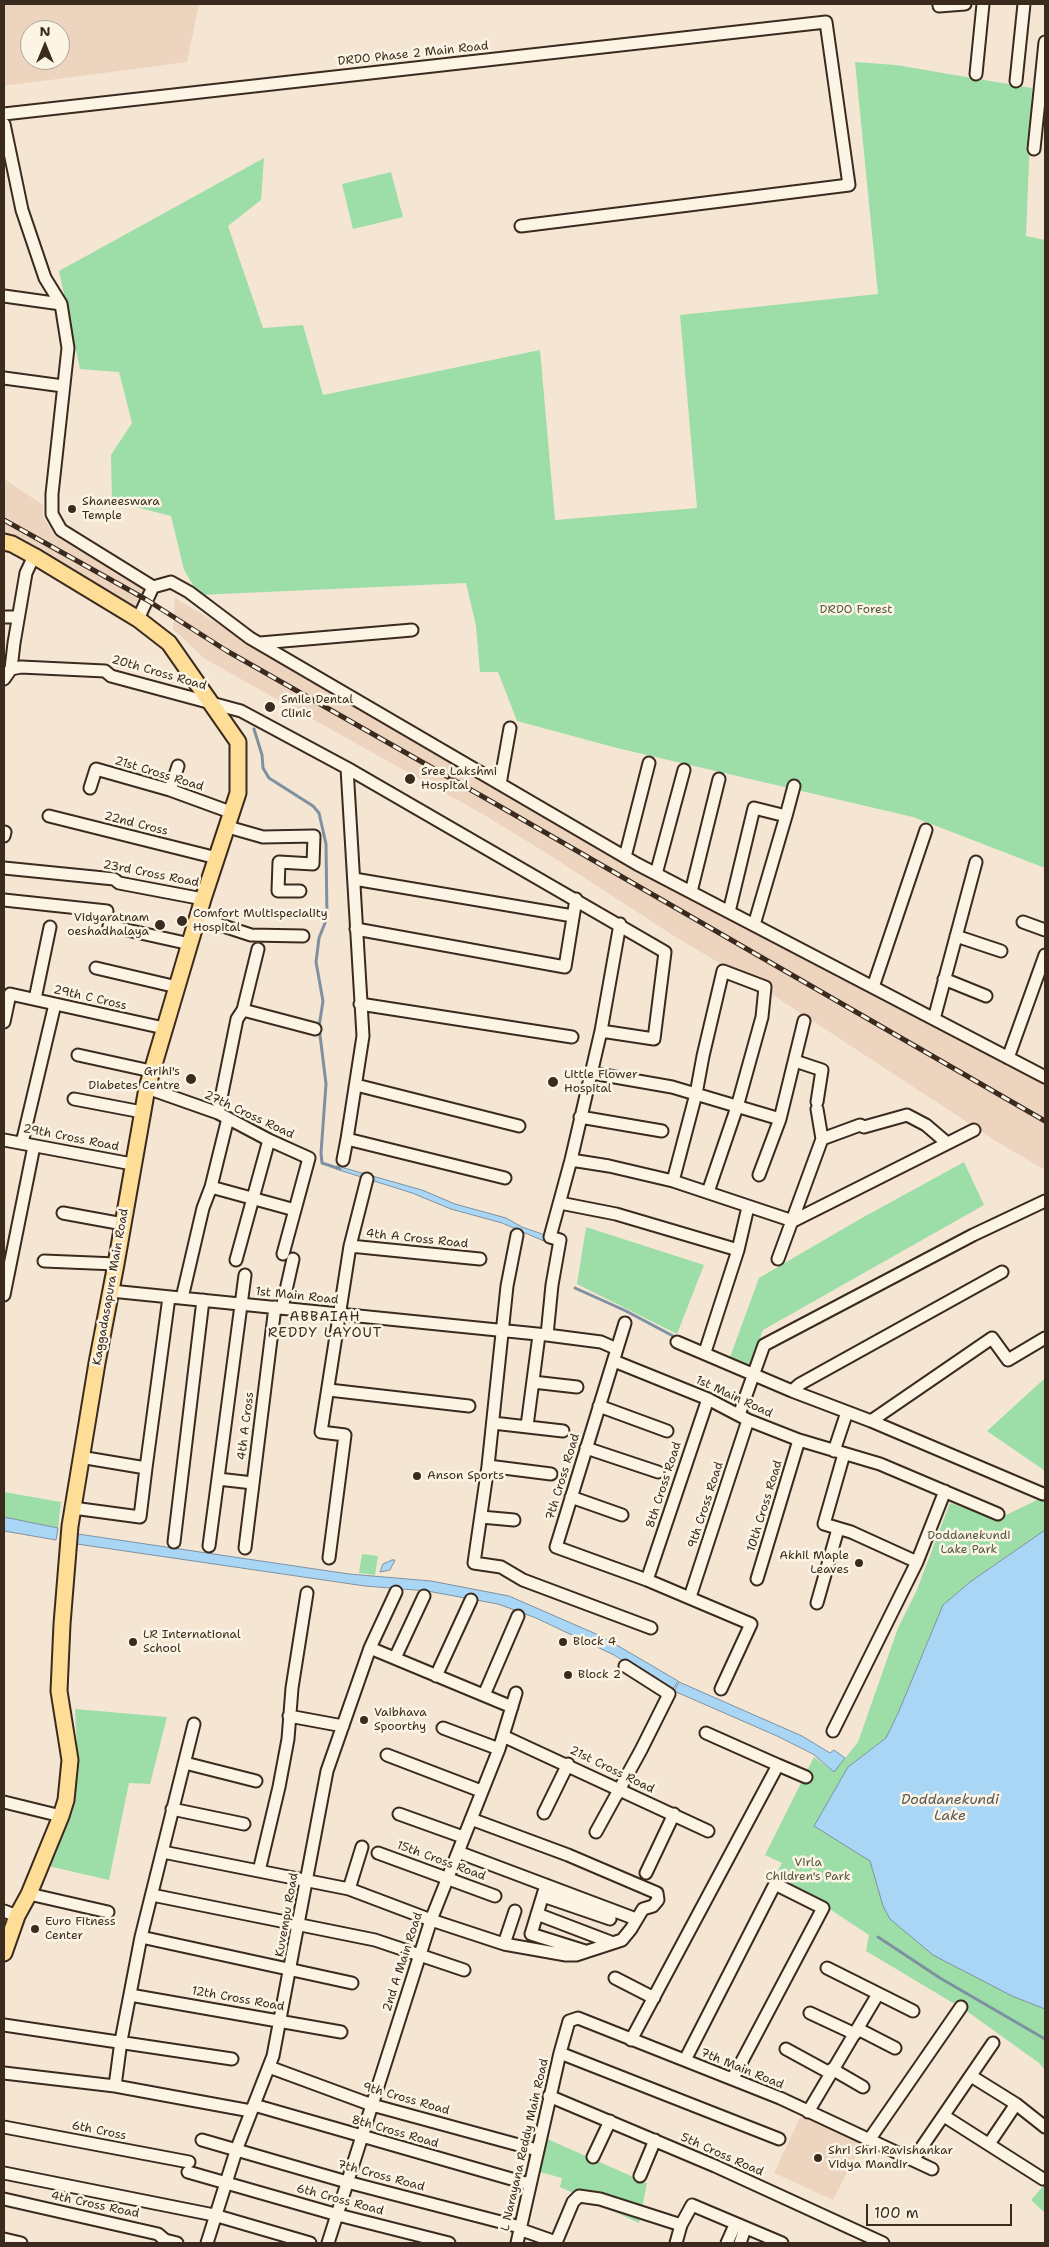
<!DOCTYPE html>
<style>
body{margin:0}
#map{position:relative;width:1049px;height:2247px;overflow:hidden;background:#f5e6d4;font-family:"Shantell Sans",sans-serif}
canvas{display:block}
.frame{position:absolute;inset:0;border:5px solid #3b2a1e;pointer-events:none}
.north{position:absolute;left:20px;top:20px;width:50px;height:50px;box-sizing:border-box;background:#fcf5e5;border:1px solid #afa495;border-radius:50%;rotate:0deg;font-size:14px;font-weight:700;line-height:20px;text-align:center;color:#3b2a1e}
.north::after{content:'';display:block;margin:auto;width:18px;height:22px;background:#3b2a1e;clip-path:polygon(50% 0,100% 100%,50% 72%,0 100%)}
.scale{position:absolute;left:866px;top:2204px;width:146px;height:22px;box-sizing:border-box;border:2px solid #3b2a1e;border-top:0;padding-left:6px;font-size:15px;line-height:18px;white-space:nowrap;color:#3b2a1e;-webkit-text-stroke:4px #fcf5e5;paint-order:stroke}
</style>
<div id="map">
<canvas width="1049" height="2247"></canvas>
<div class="frame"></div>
<div class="north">N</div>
<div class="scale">100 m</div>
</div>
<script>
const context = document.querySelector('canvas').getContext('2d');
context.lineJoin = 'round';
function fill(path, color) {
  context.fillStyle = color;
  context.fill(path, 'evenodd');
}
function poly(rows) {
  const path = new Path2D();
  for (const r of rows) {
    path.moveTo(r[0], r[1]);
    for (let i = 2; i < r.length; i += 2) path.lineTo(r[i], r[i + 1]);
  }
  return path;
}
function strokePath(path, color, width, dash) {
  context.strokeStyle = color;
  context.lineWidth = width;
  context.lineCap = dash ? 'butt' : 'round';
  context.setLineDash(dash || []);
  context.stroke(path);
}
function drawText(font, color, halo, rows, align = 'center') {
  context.font = font + ' "Shantell Sans",sans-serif';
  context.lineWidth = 5;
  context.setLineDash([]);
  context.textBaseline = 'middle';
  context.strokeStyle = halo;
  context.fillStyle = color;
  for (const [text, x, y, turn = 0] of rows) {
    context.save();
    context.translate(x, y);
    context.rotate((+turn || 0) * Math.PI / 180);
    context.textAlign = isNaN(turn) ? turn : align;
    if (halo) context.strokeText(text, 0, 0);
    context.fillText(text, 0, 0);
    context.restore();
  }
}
fill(poly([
 [4,4,199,4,187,62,4,86],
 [30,30,60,30,60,60,30,60],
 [4,479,43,505,43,516,54,535,145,590,137,609,4,533],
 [175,598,526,808,738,923,1045,1085,1045,1170,999,1143,773,995,674,936,554,858,486,816,205,659,173,629],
 [802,2113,862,2144,833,2200,774,2173]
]), '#edd4bf');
fill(poly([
 [855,62,896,65,1032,88,1026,236,1045,240,1045,868,913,817,617,748,517,721,498,672,480,672,476,626,466,583,199,595,184,570,171,516,112,501,111,455,132,423,119,372,80,369,59,271,264,158,261,200,228,226,263,328,303,325,323,395,540,350,555,520,697,508,680,315,878,294],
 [391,172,403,217,353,229,342,184],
 [964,1162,984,1205,763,1330,750,1365,730,1357,759,1278,860,1219],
 [586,1227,704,1265,677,1334,577,1284],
 [1045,1378,1045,1471,987,1431],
 [4,1492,61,1502,58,1528,4,1517],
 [1045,1496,1045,1530,970,1582,943,1605,899,1711,886,1738,848,1767,883,1906,1012,1996,1045,2009,1045,2070,1039,2063,968,2012,866,1951,869,1935,825,1906,774,1878,782,1863,765,1855,814,1757,834,1772,858,1742,898,1628,916,1592,950,1503,998,1519],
 [362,1554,378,1556,375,1575,359,1573],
 [75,1709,167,1717,150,1784,129,1783,109,1880,48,1866,71,1813,78,1767],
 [545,2138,647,2183,639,2223,560,2187,562,2178,540,2172],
 [1045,2184,1045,2213,1031,2200]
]), '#9ddea8');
const water = poly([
 [337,1166,422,1190,455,1204,506,1218,522,1227,545,1235,544,1241,502,1223,451,1209,412,1193,336,1169,337,1166],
 [4,1517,58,1528,56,1540,4,1531,4,1517],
 [1045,1530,1045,2009,1012,1996,933,1955,890,1919,883,1906,870,1861,814,1826,848,1767,886,1738,899,1711,943,1605,970,1582,1045,1530],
 [78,1534,349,1574,431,1581,509,1596,603,1637,678,1681,672,1691,614,1655,536,1618,498,1604,427,1591,365,1586,77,1544,78,1534],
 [392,1560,395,1560,390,1570,380,1572,383,1564,392,1560],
 [679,1682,802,1736,830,1753,834,1750,845,1758,834,1772,813,1754,777,1736,674,1691,679,1682]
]);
fill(water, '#aad6f6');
strokePath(water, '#7e91a0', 1);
strokePath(poly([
 [254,729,262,755,263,768,269,778,313,806,319,813,326,844,327,918,319,938,316,962,323,1001,319,1027,326,1084,321,1153,322,1163,340,1169],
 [575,1288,626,1311,673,1336],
 [878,1937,940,1978,1045,2039]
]), '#7e91a0', 3);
const minor = poly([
 [939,4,939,6,965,4],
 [976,74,983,4],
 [1016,81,1024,4],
 [4,114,826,22,849,185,521,226],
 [4,124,22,210,45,278,61,304,68,348,52,494,52,514,61,530,153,587,171,582,189,592,250,638,637,864,1045,1077],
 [1034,149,1045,42],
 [4,296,61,304],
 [4,378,63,386],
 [4,617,18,617],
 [138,619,153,587],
 [260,643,412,630],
 [11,669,21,667,105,671,111,676,241,711,347,768,665,952,654,1039,601,1031],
 [4,679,11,669,14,643,26,573,34,556],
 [347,768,363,1036,347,1139,505,1178],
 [500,784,510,728],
 [90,788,96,769,170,790,233,813],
 [170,790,178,766],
 [49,816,217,858],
 [228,827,263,837,314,836,313,864,279,862,278,891,300,891],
 [4,836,5,832],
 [625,857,649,763],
 [4,868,114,879,119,883,203,899],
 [656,874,684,770],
 [354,879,573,916],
 [691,892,719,779],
 [4,900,107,911],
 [729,912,754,808,786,816,794,786],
 [199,918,251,935,303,936],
 [1023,922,1045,930],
 [754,925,786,816],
 [109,926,190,944],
 [356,929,565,967,576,899],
 [956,936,1001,951],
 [96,968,177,987],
 [944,979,986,996],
 [873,987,926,830],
 [35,999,50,927],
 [360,1004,572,1037],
 [243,1010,315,1029],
 [934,1019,976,862],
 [4,1022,10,994,164,1028],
 [78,1055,151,1071],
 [1008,1058,1045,955],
 [795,1061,822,1070,817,1102],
 [592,1073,672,1087,780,1119],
 [356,1085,519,1126],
 [147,1088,218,1113,269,1140,309,1158,283,1254],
 [74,1099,142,1112],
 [218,1113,237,1019,243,1010,258,949],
 [580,1117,662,1131],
 [822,1139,860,1125,864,1127,907,1115,926,1125,947,1143],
 [4,1140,132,1164],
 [22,1143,55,1004],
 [343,1160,347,1139],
 [571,1160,609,1166,673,1181,793,1221,974,1130],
 [759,1175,780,1119,804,1021],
 [673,1181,696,1094,703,1056,723,971,765,987,762,1017,737,1107,708,1192],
 [211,1187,295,1210],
 [560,1203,616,1214,738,1250],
 [63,1213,123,1224],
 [517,1235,507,1286,488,1466,474,1563,501,1567,523,1580,651,1628],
 [350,1246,480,1259],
 [778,1259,822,1139,817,1109],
 [236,1260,269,1140],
 [44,1261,116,1264],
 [111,1291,547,1335,601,1342,617,1349],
 [4,1295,34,1146],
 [182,1298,203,1208,211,1187,228,1118],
 [282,1308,293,1259],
 [625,1323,556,1547,647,1580,751,1624,721,1689],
 [547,1335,552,1285,560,1240,550,1237,571,1160,601,1031,620,924],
 [677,1342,792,1391,871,1421,992,1338,1008,1360,1045,1338],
 [705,1352,738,1250,748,1207],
 [614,1361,708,1399,748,1420,799,1440,880,1464,998,1514],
 [533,1382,577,1387],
 [329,1390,469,1406],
 [792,1391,800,1384,1002,1272],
 [599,1406,667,1431],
 [739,1415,764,1345,973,1235,1045,1201],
 [871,1421,1043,1494],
 [493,1423,563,1431],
 [527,1426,539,1335],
 [586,1448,658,1472],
 [834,1451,847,1412],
 [844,1454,824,1524,851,1532,917,1562],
 [80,1457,146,1468,169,1297],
 [488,1466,551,1474],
 [218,1479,253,1483],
 [571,1497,622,1515],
 [73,1508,140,1517,146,1468],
 [481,1517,514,1520],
 [174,1542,203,1300],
 [209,1546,245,1275],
 [245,1548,275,1307],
 [329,1558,345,1435,321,1432,350,1246,367,1179],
 [757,1579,799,1440],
 [647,1580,708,1399],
 [690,1597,748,1420],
 [817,1603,838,1529],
 [370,1648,512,1707],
 [395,1658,424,1596],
 [436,1676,471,1600],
 [484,1695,518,1616],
 [289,1716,343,1726],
 [443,1728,499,1749],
 [833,1731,917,1562,945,1491],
 [503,1736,708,1831],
 [387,1755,481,1791],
 [185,1763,256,1781],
 [778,1765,806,1777],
 [4,1802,61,1816],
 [172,1809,244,1824],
 [544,1813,568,1764],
 [399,1814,463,1837],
 [596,1832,641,1750,669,1694,625,1666],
 [163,1852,349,1889,431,1920,504,1944,566,1955,576,1955,622,1940,631,1929,643,1909,653,1906,658,1900,657,1893,568,1855,471,1819],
 [458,1852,636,1919],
 [378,1853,495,1896],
 [259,1871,279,1787,288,1739,292,1688,307,1593],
 [646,1873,674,1814],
 [546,1885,531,1934,585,1951],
 [349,1889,362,1847],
 [29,1894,108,1912],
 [152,1895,375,1940,464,1970],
 [543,1896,610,1919],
 [4,1911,17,1916],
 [537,1914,613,1943],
 [141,1937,352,1983],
 [504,1944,515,1911],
 [827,1968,913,2011],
 [615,1978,654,1998],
 [130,1995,341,2032],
 [810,2013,855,2034],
 [4,2025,232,2059],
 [858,2029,895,2048],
 [631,2040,778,1765,706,1733],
 [786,2049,830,2073],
 [560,2053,779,2139],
 [685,2060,775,1884,823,1908,733,2078],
 [269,2067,372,2105,537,2150],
 [832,2069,863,2087],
 [4,2073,115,2086,251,2111],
 [971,2076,1016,2104,1045,2127],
 [115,2086,121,2041,141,1937,194,1724],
 [549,2096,715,2166,883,2243],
 [254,2105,529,2184],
 [808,2112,878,1994],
 [944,2116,1043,2179],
 [4,2127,189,2162],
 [202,2140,347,2182,520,2227],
 [869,2140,961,2007],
 [989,2144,1016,2104],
 [593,2157,610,2121],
 [913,2160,993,2043],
 [188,2172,338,2215,449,2243],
 [4,2173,214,2215,310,2243],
 [640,2176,655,2140],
 [4,2199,158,2234,165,2240,177,2243],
 [519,2229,553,2241],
 [4,2239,21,2243],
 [557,2240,573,2202,579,2196,600,2199,681,2225,692,2205,782,2243],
 [207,2243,237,2148,273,2056,327,1771,370,1648,396,1592],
 [328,2243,431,1920,499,1749,516,1693],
 [517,2243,560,2053,569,2021,578,2018,780,2098,932,2169],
 [676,2243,681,2225],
 [727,2243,735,2225],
 [740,2243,745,2229]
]);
const major = poly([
 [4,542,12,544,34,556,138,619,169,643,238,742,238,793,203,899,147,1088,116,1264,97,1363,70,1526,62,1624,59,1691,70,1760,66,1800,61,1816,29,1894,17,1916,4,1953]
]);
strokePath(minor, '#3b2a1e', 15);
strokePath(major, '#3b2a1e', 19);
strokePath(minor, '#fcf5e5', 11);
strokePath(major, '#fedd96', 15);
const rail = poly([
 [4,520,147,600,227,651,501,807,1045,1121]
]);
strokePath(rail, '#3b2a1e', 5);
strokePath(rail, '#fcf5e5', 3, [9]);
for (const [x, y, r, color] of [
 [72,509,5,"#3b2a1e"],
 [270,707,6,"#3b2a1e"],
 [410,779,6,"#3b2a1e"],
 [182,921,6,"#3b2a1e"],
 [160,925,6,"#3b2a1e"],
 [191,1079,6,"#3b2a1e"],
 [553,1082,6,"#3b2a1e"],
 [417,1476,5,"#3b2a1e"],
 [859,1563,5,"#3b2a1e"],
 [133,1642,5,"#3b2a1e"],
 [563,1642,5,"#3b2a1e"],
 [568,1675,5,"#3b2a1e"],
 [364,1720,5,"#3b2a1e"],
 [35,1929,5,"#3b2a1e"],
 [818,2158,5,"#3b2a1e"]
]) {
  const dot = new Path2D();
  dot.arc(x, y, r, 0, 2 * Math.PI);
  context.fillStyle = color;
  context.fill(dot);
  strokePath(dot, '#fcf5e5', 2);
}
drawText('12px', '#3b2a1e', '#fcf5e5', [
 ["DRDO Phase 2 Main Road",413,54,-6],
 ["20th Cross Road",159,673,16],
 ["21st Cross Road",159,774,17],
 ["22nd Cross",136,824,14],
 ["23rd Cross Road",151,874,11],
 ["29th C Cross",90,998,13],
 ["27th Cross Road",249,1115,25],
 ["29th Cross Road",71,1138,11],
 ["4th A Cross Road",417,1239,6],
 ["Kaggadasapura Main Road",111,1287,-80],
 ["1st Main Road",297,1296,6],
 ["1st Main Road",734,1397,25],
 ["4th A Cross",246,1426,-83],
 ["7th Cross Road",563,1477,-73],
 ["8th Cross Road",664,1485,-72],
 ["9th Cross Road",706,1505,-72],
 ["10th Cross Road",765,1506,-73],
 ["21st Cross Road",612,1770,26],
 ["15th Cross Road",441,1861,20],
 ["Kuvempu Road",287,1915,-80],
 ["2nd A Main Road",403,1962,-72],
 ["12th Cross Road",238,1999,10],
 ["7th Main Road",742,2069,22],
 ["9th Cross Road",406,2099,16],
 ["6th Cross",99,2131,11],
 ["8th Cross Road",395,2132,16],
 ["L Narayana Reddy Main Road",525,2145,-77],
 ["5th Cross Road",722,2155,24],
 ["7th Cross Road",381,2176,15],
 ["6th Cross Road",340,2200,15],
 ["4th Cross Road",95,2205,12]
]);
drawText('12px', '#3b2a1e', '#fcf5e5', [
 ["Shaneeswara",82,502],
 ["Temple",82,516],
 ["Smile Dental",281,700],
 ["Clinic",281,714],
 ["Sree Lakshmi",421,772],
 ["Hospital",421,786],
 ["Comfort Multispeciality",193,914],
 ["Hospital",193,928],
 ["Vidyaratnam",149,918,"right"],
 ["oeshadhalaya",149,932,"right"],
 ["Grihi's",180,1072,"right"],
 ["Diabetes Centre",180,1086,"right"],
 ["Little Flower",564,1075],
 ["Hospital",564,1089],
 ["Anson Sports",427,1476],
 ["Akhil Maple",849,1556,"right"],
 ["Leaves",849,1570,"right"],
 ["LR International",143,1635],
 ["School",143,1649],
 ["Block 4",573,1642],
 ["Block 2",578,1675],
 ["Vaibhava",374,1713],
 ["Spoorthy",374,1727],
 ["Euro Fitness",45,1922],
 ["Center",45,1936],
 ["Shri Shri Ravishankar",828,2151],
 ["Vidya Mandir",828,2165]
], 'left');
drawText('12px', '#545740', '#fcf5e5', [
 ["DRDO Forest",856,610],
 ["Doddanekundi",969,1536],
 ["Lake Park",969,1550],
 ["Virla",808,1863],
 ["Children's Park",808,1877]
]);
context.letterSpacing = '1px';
drawText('14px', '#3b2a1e', '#fcf5e5', [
 ["ABBAIAH",325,1317],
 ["REDDY LAYOUT",325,1333]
]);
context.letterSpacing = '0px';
drawText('italic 14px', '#575554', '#fcf5e5', [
 ["Doddanekundi",950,1800],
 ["Lake",950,1816]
]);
</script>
